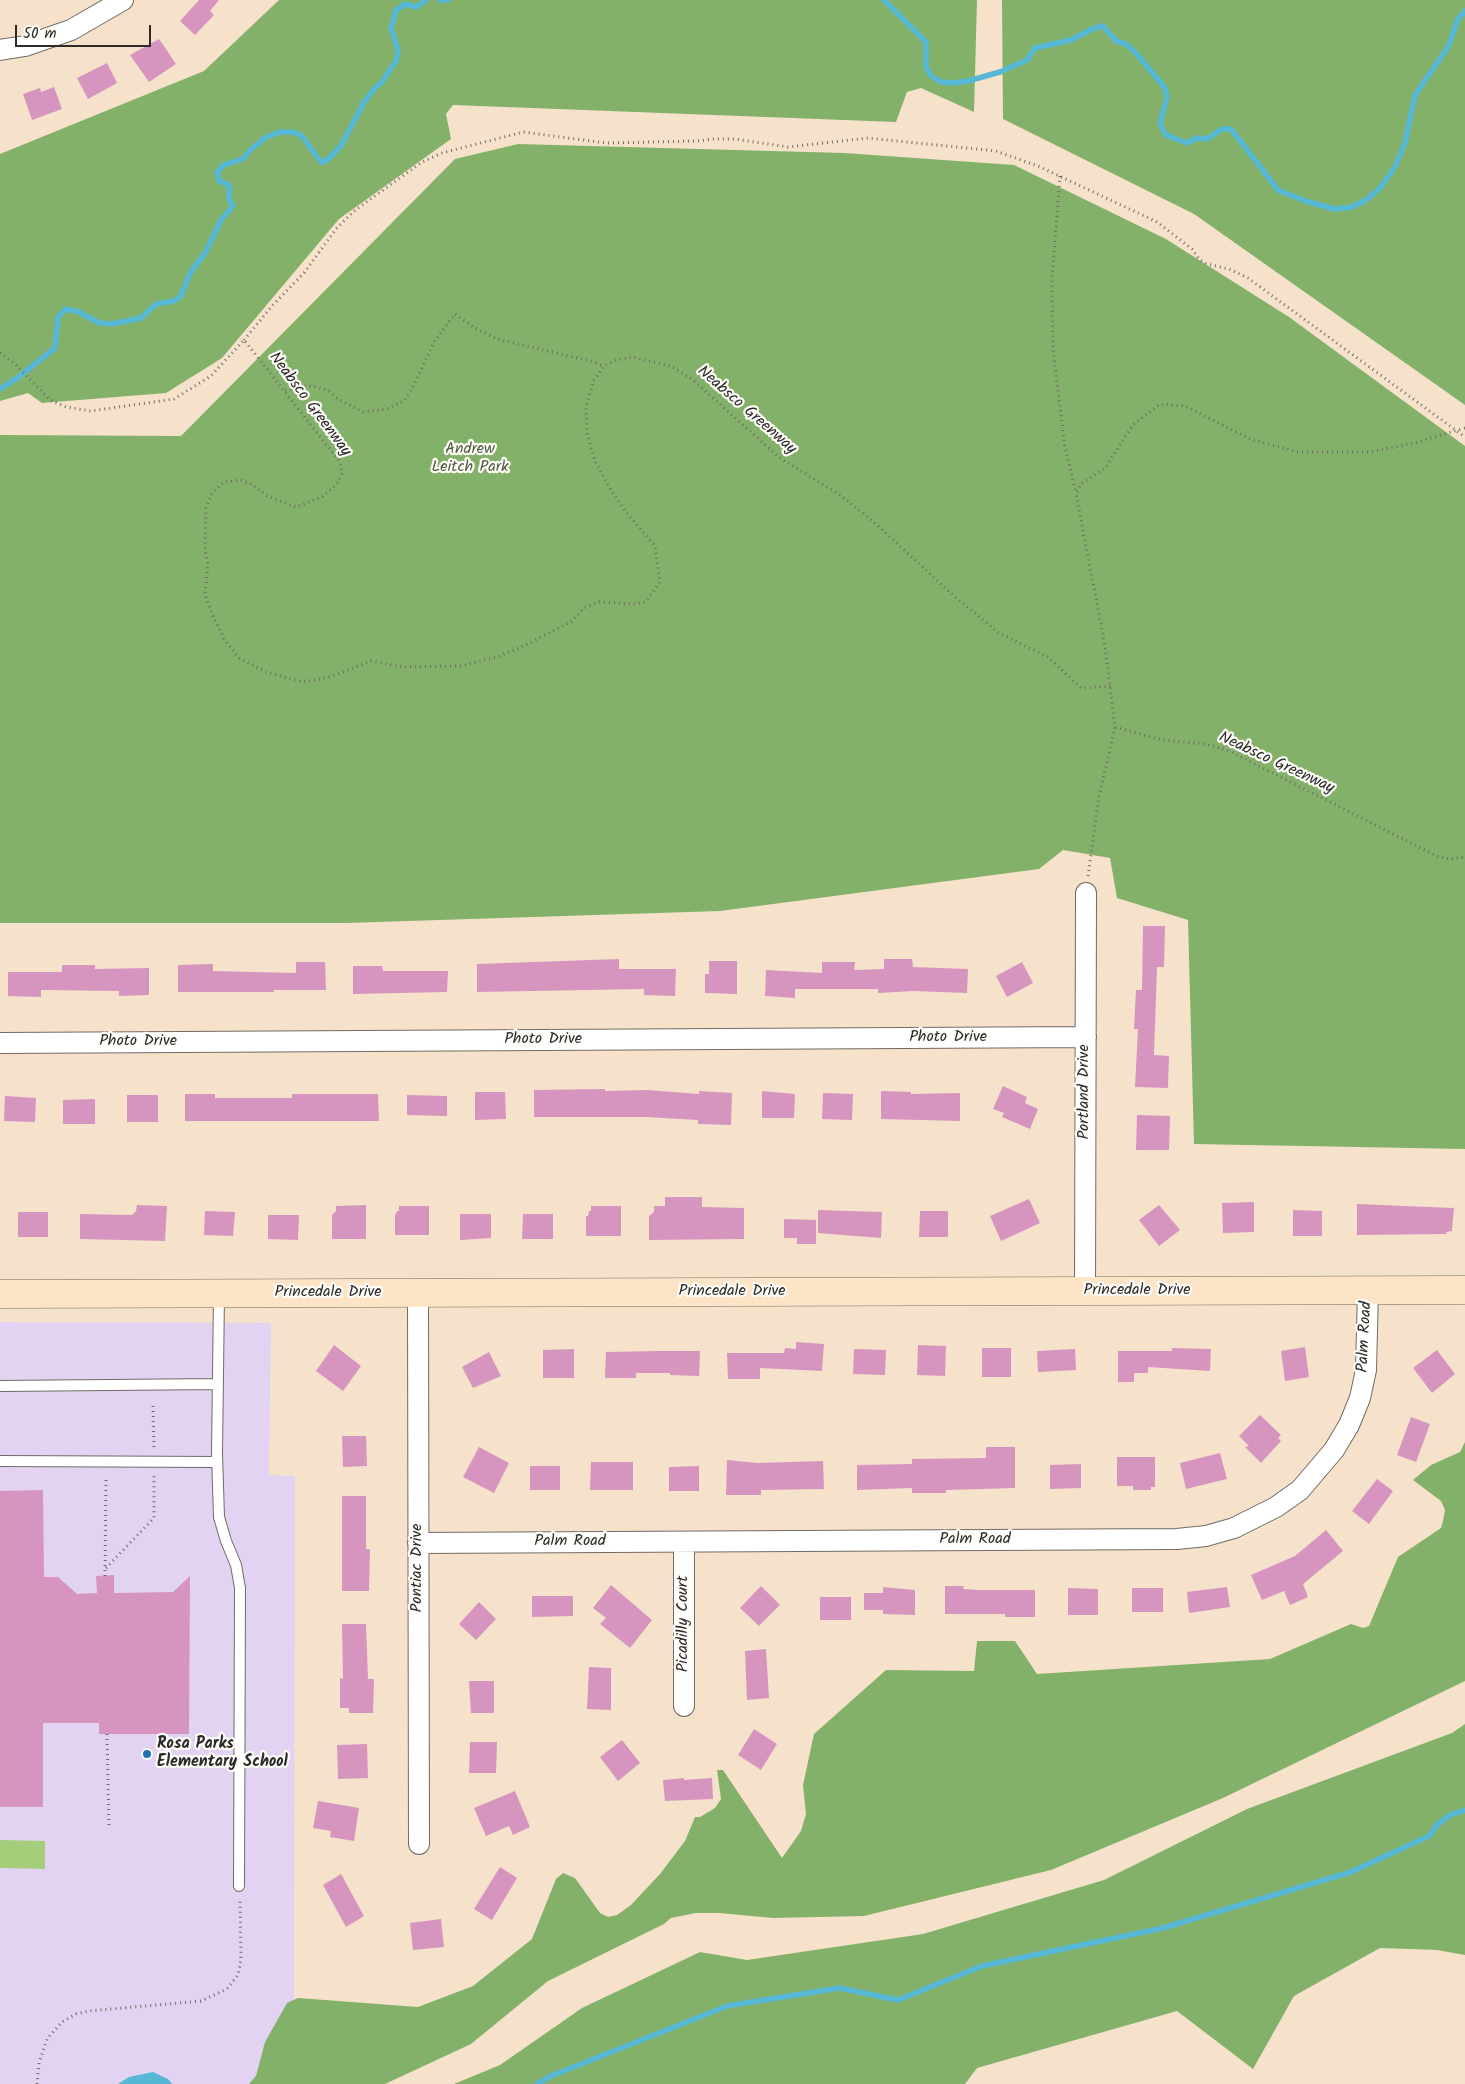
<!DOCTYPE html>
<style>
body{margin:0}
#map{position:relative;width:1465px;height:2084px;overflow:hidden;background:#f6e2cb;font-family:Kalam,sans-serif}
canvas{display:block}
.scale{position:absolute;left:15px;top:25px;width:136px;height:22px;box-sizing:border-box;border:2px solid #2b2b2b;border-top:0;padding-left:6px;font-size:15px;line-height:18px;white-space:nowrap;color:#2b2b2b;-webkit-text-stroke:4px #fdfcf7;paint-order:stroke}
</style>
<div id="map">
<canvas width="1465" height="2084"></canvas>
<div class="scale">50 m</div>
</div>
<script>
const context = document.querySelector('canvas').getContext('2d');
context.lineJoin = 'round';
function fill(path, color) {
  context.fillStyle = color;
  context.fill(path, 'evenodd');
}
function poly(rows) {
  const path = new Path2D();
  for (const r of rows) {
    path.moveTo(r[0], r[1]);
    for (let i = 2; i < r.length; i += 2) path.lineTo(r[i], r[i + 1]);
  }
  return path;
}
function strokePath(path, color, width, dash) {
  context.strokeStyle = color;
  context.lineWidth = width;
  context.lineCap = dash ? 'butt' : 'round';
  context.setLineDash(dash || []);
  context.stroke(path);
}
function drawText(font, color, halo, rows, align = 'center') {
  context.font = font + ' Kalam,sans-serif';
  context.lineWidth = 4.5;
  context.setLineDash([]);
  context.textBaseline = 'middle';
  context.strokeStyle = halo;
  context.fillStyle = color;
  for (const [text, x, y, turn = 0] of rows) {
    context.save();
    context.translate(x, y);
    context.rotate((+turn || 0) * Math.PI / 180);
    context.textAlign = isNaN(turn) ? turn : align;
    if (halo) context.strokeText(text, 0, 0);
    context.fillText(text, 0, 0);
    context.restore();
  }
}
fill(poly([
 [0,1322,271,1323,269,1475,295,1476,294,2032,259,2084,0,2084]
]), '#e3d3f3');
fill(poly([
 [0,1840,45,1841,45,1869,0,1868]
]), '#a4ce7a');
fill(poly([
 [279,0,977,0,974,112,921,88,907,92,896,122,453,105,446,114,451,139,339,219,222,358,166,393,42,403,28,393,0,401,0,154,204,71],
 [1002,0,1465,0,1465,405,1194,214,1003,119],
 [518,144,844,153,1014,165,1166,239,1289,317,1465,446,1465,1149,1194,1144,1188,920,1117,898,1110,858,1063,850,1039,869,720,911,346,923,0,923,0,435,181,436,455,159],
 [1465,1442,1465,1681,1223,1798,1051,1870,864,1916,773,1918,719,1913,696,1913,671,1918,664,1924,548,1981,471,2044,385,2084,249,2084,256,2076,265,2042,287,2003,298,1998,418,2007,473,1986,532,1939,556,1879,563,1873,575,1878,600,1913,608,1917,617,1915,631,1905,660,1874,685,1841,695,1817,700,1817,715,1808,721,1799,717,1770,723,1770,782,1858,801,1831,806,1814,803,1785,814,1734,886,1670,974,1671,977,1641,1015,1641,1037,1674,1270,1659,1351,1624,1363,1628,1369,1626,1398,1557,1441,1528,1443,1521,1445,1510,1441,1501,1413,1480,1431,1465,1460,1452],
 [1465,1724,1465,1955,1437,1950,1380,1948,1294,1996,1253,2069,1177,2011,977,2068,965,2084,454,2084,500,2065,582,2008,700,1952,747,1960,923,1934,1104,1880,1247,1809,1452,1733]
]), '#83b16a');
fill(poly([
 [153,2072,168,2079,172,2084,118,2084,129,2077]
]), '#57b8d5');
strokePath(poly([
 [440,0,448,0],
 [884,0,926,42,926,67,931,76,941,82,951,83,968,81,1000,72,1027,60,1035,48,1071,40,1092,29,1103,26,1116,41,1126,44,1137,54,1165,88,1167,97,1160,124,1166,135,1187,143,1197,138,1207,139,1222,129,1231,129,1278,190,1305,201,1335,209,1352,207,1366,200,1380,188,1395,167,1405,143,1415,95,1448,47,1458,19,1465,11],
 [0,389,20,376,55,348,58,317,66,309,79,312,99,323,112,324,141,318,156,304,174,301,181,296,190,273,205,253,221,220,233,206,229,199,229,185,219,181,217,172,224,165,243,159,248,152,266,137,280,132,293,132,302,136,321,162,326,161,341,146,364,102,375,88,382,82,396,61,398,50,391,28,396,10,405,4,416,7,426,0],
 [537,2084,551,2076,727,2006,839,1988,898,2000,982,1966,1163,1928,1351,1872,1429,1836,1438,1824,1450,1815,1465,1810]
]), '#57b8d5', 5.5);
fill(poly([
 [199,0,219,0,210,11,214,15,195,35,180,21],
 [159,39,176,64,149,82,130,55],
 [107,63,117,83,88,99,77,78],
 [54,87,62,109,32,120,23,94,40,88,41,92],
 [1143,926,1165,926,1164,967,1157,967,1154,1055,1169,1056,1168,1088,1135,1087,1138,1029,1134,1029,1136,990,1142,990],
 [619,959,619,969,676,969,675,996,644,995,644,989,477,992,477,964],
 [884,959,912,959,913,967,968,969,967,993,913,991,878,993,878,989,795,989,795,998,765,996,766,970,822,973,822,962,855,962,854,970,884,969],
 [709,961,737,961,737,994,705,993,705,974,709,974],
 [296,962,325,962,326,990,274,990,274,992,178,992,178,965,213,964,213,971,296,973],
 [1022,962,1033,983,1007,997,996,976],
 [62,965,95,965,95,969,149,968,149,995,119,996,119,991,41,990,41,997,8,996,8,972,62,972],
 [353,966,382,966,383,971,448,971,447,992,353,994],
 [1003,1086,1027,1097,1025,1103,1038,1109,1030,1129,1002,1117,1004,1113,993,1109],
 [605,1089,605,1091,647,1090,699,1094,699,1091,732,1093,731,1125,698,1124,698,1120,646,1117,534,1117,534,1090],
 [762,1091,795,1094,794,1118,762,1118],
 [881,1091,911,1092,911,1094,960,1093,960,1121,881,1119],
 [475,1092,505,1092,506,1119,475,1120],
 [823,1093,853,1094,852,1120,822,1119],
 [185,1094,215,1094,215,1098,292,1098,292,1094,378,1094,379,1121,185,1121],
 [127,1095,158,1095,158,1122,127,1122],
 [407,1095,447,1096,447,1116,407,1115],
 [5,1096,36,1098,35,1122,4,1121],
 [95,1099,95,1124,63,1124,63,1100],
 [1137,1115,1170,1116,1169,1150,1136,1150],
 [665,1197,702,1197,702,1207,744,1208,744,1239,649,1240,649,1216,654,1212,654,1206,665,1206],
 [1029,1199,1040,1223,1001,1241,990,1216],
 [1254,1202,1254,1232,1223,1233,1222,1203],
 [1357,1204,1454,1208,1452,1231,1446,1232,1447,1234,1357,1235],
 [137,1205,167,1206,165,1241,80,1239,80,1214,132,1215,136,1211],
 [366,1205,366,1239,332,1239,332,1215,336,1211,336,1206],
 [1159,1205,1180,1230,1159,1246,1139,1220],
 [399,1206,429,1206,429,1235,395,1235,395,1215,397,1211,399,1211],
 [591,1206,621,1206,621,1236,586,1236,586,1216,588,1216,589,1211,591,1211],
 [818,1210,882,1212,881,1238,818,1233],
 [1293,1210,1322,1211,1322,1236,1293,1236],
 [205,1211,235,1212,233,1236,204,1235],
 [920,1211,948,1211,948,1237,919,1237],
 [18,1212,48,1212,48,1237,18,1237],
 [460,1214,491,1214,491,1238,460,1240],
 [523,1214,553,1214,553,1239,522,1239],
 [268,1215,299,1215,298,1240,268,1239],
 [784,1219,816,1220,816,1244,797,1244,797,1238,784,1238],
 [796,1342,824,1344,822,1371,760,1368,760,1379,728,1379,727,1353,784,1353,785,1348,796,1349],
 [334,1345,361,1366,343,1391,316,1371],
 [918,1345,946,1346,945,1376,917,1375],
 [1305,1347,1309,1377,1285,1381,1281,1351],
 [982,1348,1011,1348,1011,1377,982,1377],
 [1172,1348,1211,1349,1210,1371,1148,1367,1148,1373,1134,1373,1134,1382,1118,1382,1118,1351,1172,1351],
 [574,1349,574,1378,543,1378,543,1350],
 [854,1349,886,1350,885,1375,853,1374],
 [1075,1349,1076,1370,1038,1372,1037,1351],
 [1437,1350,1455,1374,1432,1393,1413,1368],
 [658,1351,700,1351,699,1376,670,1375,670,1373,636,1373,636,1378,605,1378,606,1352],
 [489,1352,501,1376,473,1388,462,1367],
 [1260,1415,1281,1435,1278,1438,1281,1441,1261,1463,1245,1447,1249,1446,1239,1436],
 [1411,1417,1430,1424,1416,1462,1397,1455],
 [342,1436,366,1436,367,1466,343,1467],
 [479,1447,509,1463,494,1493,463,1477],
 [986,1447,1015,1447,1015,1488,946,1490,946,1493,912,1493,912,1488,857,1490,857,1465,912,1464,912,1459,986,1458],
 [1220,1453,1227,1479,1186,1489,1180,1463],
 [1117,1457,1155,1457,1155,1487,1151,1487,1151,1490,1133,1490,1133,1486,1117,1486],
 [727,1460,757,1463,823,1461,824,1489,761,1490,761,1495,726,1495],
 [591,1462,633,1462,633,1490,590,1490],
 [1081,1464,1081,1488,1050,1489,1050,1465],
 [530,1466,560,1466,560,1490,530,1490],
 [699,1466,699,1491,669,1491,669,1467],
 [1377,1479,1393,1491,1369,1524,1352,1511],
 [43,1490,44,1577,58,1577,77,1594,97,1593,96,1576,114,1575,114,1593,173,1592,190,1576,189,1734,99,1734,99,1723,43,1723,43,1807,0,1807,0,1491],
 [342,1496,366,1496,366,1549,370,1549,369,1591,342,1591],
 [1326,1530,1343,1551,1303,1584,1308,1597,1290,1605,1284,1591,1262,1600,1251,1575,1295,1556],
 [611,1585,652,1620,630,1648,600,1624,606,1618,593,1608],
 [761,1586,780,1605,759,1626,740,1608],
 [945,1586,964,1586,963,1589,978,1590,1035,1590,1035,1617,1005,1617,1005,1614,945,1614],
 [883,1587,915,1590,915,1615,883,1614,883,1610,864,1610,864,1593,883,1593],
 [1227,1587,1230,1607,1189,1613,1187,1592],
 [1068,1588,1098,1589,1098,1615,1068,1615],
 [1132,1588,1163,1588,1163,1612,1132,1612],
 [532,1596,573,1596,573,1616,532,1617],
 [820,1597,851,1597,851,1620,820,1620],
 [479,1602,496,1619,476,1640,459,1624],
 [342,1624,366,1624,368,1679,374,1679,373,1713,349,1713,349,1708,340,1708,340,1678,343,1679],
 [766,1649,769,1698,747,1700,745,1651],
 [589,1667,611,1668,611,1710,587,1709],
 [469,1681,494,1681,494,1713,471,1713],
 [754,1729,777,1744,761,1770,738,1755],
 [622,1740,640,1763,618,1781,600,1757],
 [470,1742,497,1742,496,1773,469,1773],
 [367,1744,368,1778,338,1779,337,1745],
 [684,1778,684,1780,712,1778,713,1799,665,1801,663,1780],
 [515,1791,530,1827,513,1835,509,1826,486,1836,474,1808],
 [318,1801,359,1808,354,1841,330,1837,331,1831,313,1828],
 [500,1867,517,1878,492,1920,474,1909],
 [341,1874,364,1916,346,1927,323,1885],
 [441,1919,444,1947,413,1950,410,1923]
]), '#d695bf');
const lane = poly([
 [219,1294,217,1454,219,1517,226,1541,236,1565,240,1588,239,1886],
 [0,1386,218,1384],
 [0,1461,217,1462]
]);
const street = poly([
 [0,50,25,46,71,30,123,0],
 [0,1043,1086,1037],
 [1085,1291,1086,893],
 [418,1292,419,1844],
 [684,1542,684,1706],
 [418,1543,1177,1539,1206,1536,1234,1528,1276,1507,1300,1490,1334,1450,1349,1425,1360,1398,1366,1370,1368,1290]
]);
const secondary = poly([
 [0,1294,1465,1290]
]);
strokePath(lane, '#726b63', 12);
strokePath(street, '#726b63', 22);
strokePath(secondary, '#726b63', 29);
strokePath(poly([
 [1060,176,1052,279,1053,349,1065,447,1076,493],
 [244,340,272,306,304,273,336,229,354,211,422,162,442,153,523,132,606,143,697,141,713,139,735,139,788,147,868,138,996,151,1038,166,1157,222,1192,249,1199,259,1207,264,1229,269,1248,278,1465,437],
 [0,353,15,364,50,400,66,407,91,411,174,399,211,376,244,340,329,448,340,462,342,474,337,484,322,497,296,507,267,496,253,485,241,480,224,482,212,493,206,508,205,550,208,564,205,594,213,616,224,639,239,658,266,672,302,682,330,677,371,661,402,667,461,666,497,657,526,645,572,621,584,608,599,602,635,604,645,602,660,582,655,546,625,511,609,487,595,461,587,433,586,407,594,380,604,366,616,360,633,357,671,366,693,380,780,458,840,495,876,524,954,596,999,633,1048,657,1081,688,1112,686],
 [285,390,306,386,317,387,329,391,338,399,363,412,387,409,404,401,414,385,434,342,455,314,473,327,497,339,590,361,604,366],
 [1465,428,1414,443,1370,452,1298,452,1250,439,1185,406,1160,404,1133,425,1105,468,1081,484,1076,494,1104,640,1115,727,1162,740,1206,744,1227,750,1439,857,1449,859,1465,857],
 [1088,876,1099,796,1115,727],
 [153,1406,154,1450],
 [106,1568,154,1518,154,1473],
 [105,1576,106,1477],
 [107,1734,109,1828],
 [37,2084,39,2063,47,2039,62,2022,76,2014,89,2011,201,2001,227,1989,238,1975,241,1959,240,1899]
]), '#726b63', 3, [1, 4]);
strokePath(lane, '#fff', 10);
strokePath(street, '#fff', 20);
strokePath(secondary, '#fee4c6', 28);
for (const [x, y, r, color] of [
 [147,1754,5,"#1f6fb2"]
]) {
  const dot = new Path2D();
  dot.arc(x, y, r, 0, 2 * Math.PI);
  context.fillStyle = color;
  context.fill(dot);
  strokePath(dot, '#fdfcf7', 2);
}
drawText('16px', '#2b2b2b', '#fdfcf7', [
 ["Neabsco Greenway",309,405,53],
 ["Neabsco Greenway",746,411,41],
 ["Neabsco Greenway",1276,764,25],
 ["Photo Drive",948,1038],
 ["Photo Drive",543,1040],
 ["Photo Drive",138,1042],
 ["Portland Drive",1085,1092,-90],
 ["Princedale Drive",1137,1291],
 ["Princedale Drive",732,1292],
 ["Princedale Drive",328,1293],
 ["Palm Road",1366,1337,-87],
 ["Palm Road",975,1540],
 ["Palm Road",570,1542],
 ["Pontiac Drive",418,1568,-90],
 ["Picadilly Court",684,1624,-90]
]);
drawText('16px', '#4f5c43', '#fdfcf7', [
 ["Andrew",470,450],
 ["Leitch Park",470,468]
]);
drawText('bold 16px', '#2b2b2b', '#fdfcf7', [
 ["Rosa Parks",157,1745],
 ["Elementary School",157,1763]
], 'left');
</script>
